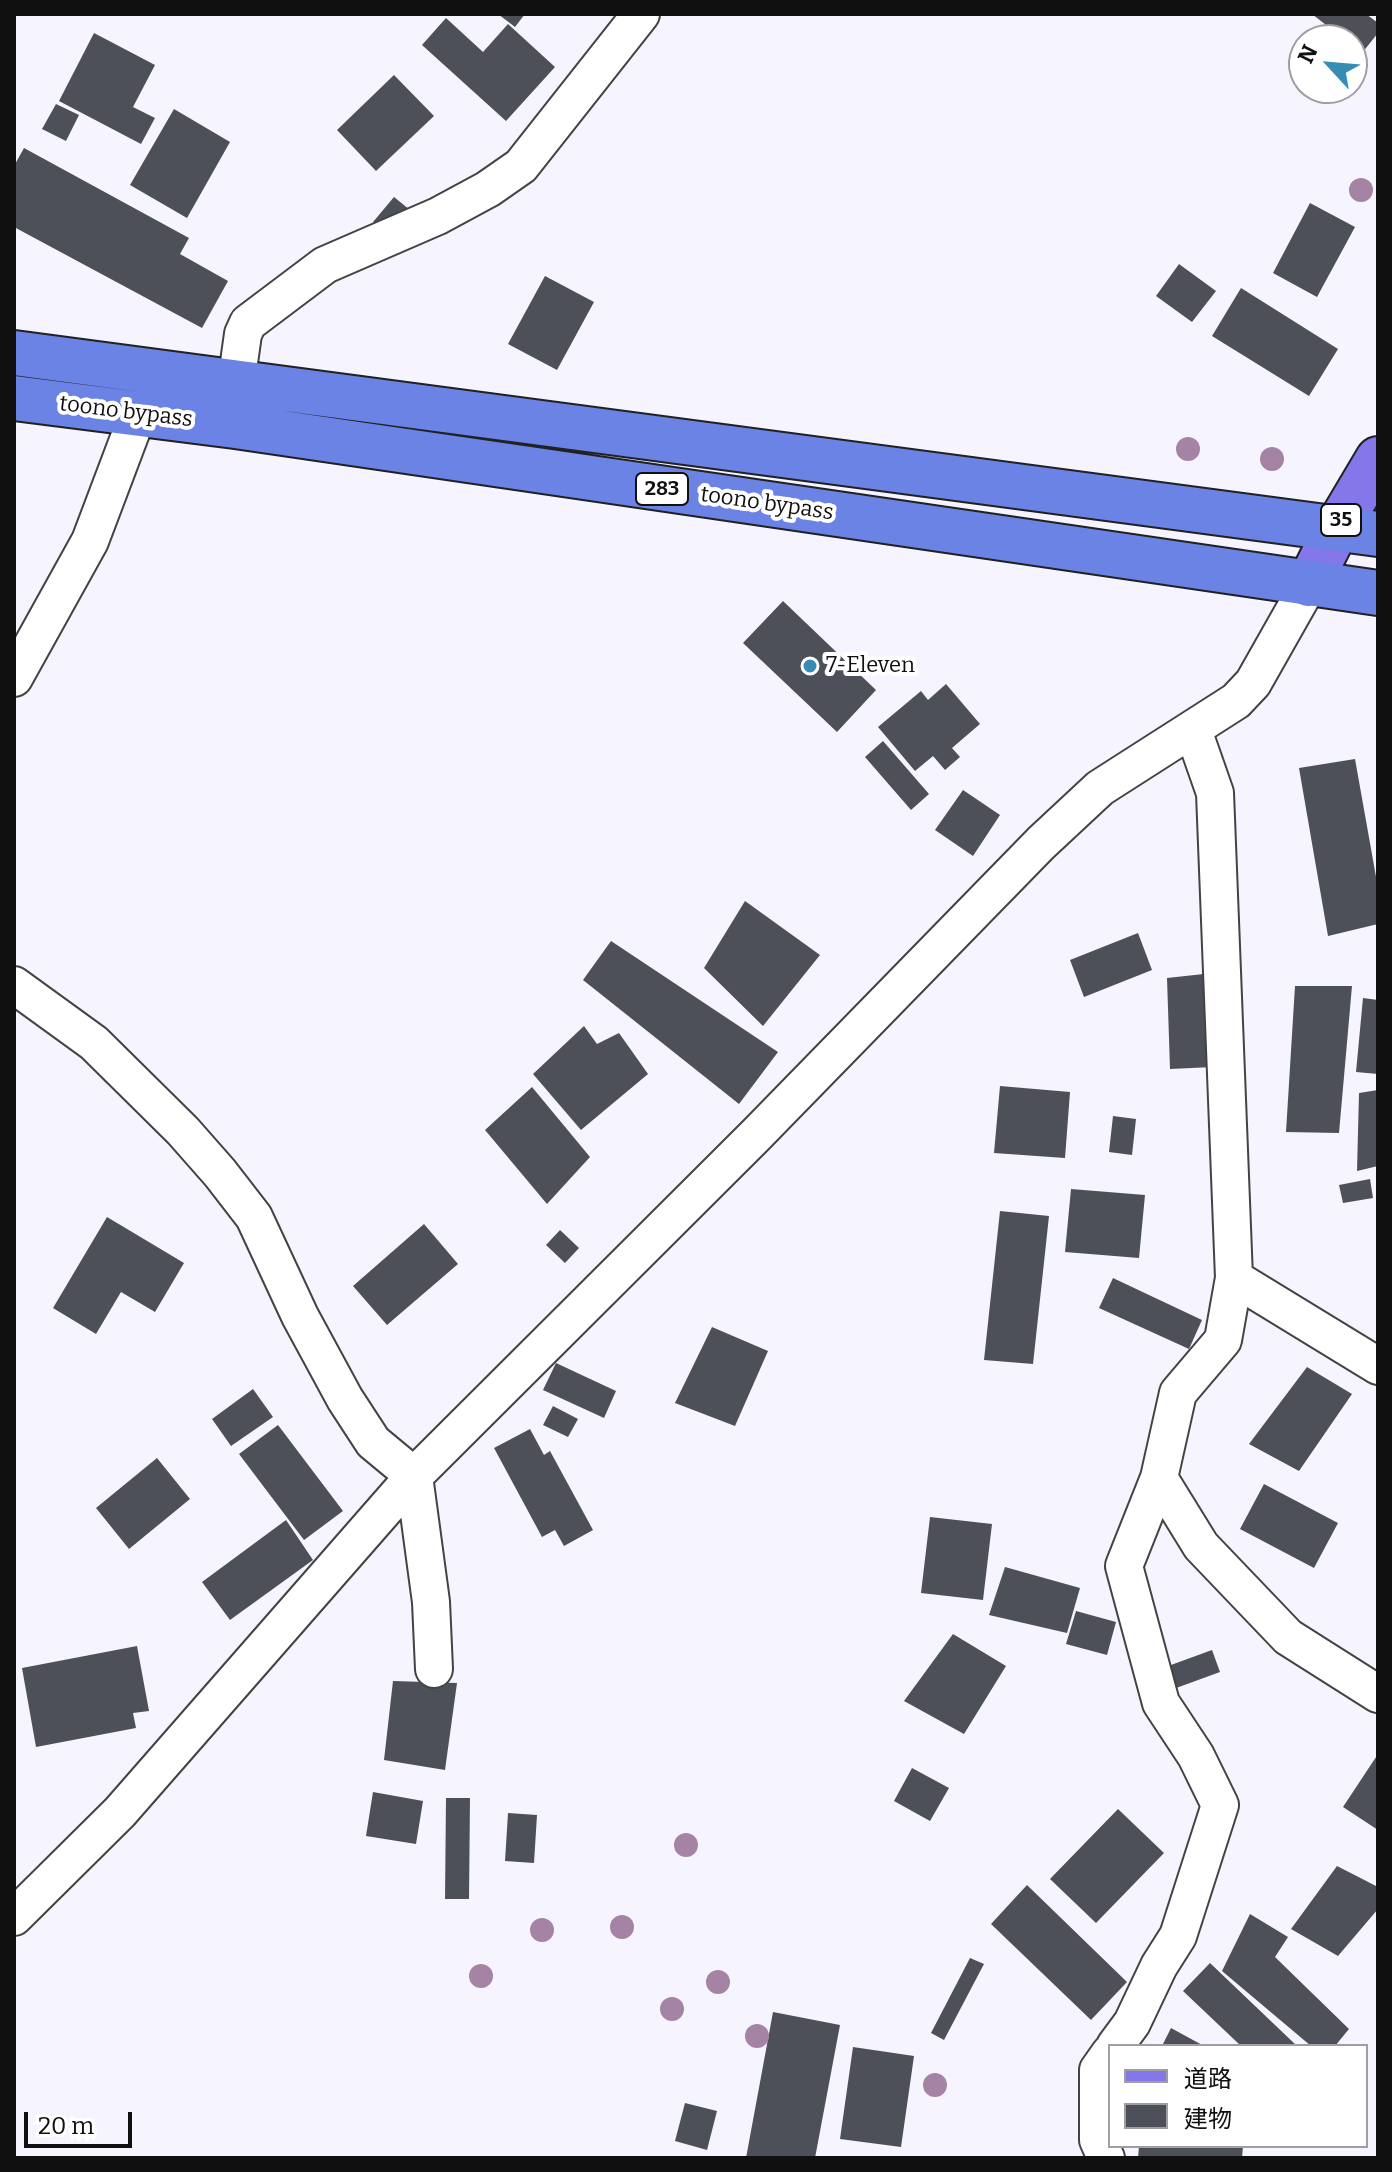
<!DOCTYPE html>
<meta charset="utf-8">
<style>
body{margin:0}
#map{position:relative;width:1392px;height:2172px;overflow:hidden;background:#f6f4fe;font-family:Bitter,"Noto Sans JP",serif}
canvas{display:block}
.frame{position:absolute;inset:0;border:16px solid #101010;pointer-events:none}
.legend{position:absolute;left:1108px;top:2044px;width:260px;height:104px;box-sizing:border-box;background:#fff;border:2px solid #9f9f9f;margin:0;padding:10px 14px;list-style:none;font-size:24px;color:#101010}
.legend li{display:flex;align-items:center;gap:16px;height:40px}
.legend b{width:40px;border:2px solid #9f9f9f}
.north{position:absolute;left:1288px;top:24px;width:80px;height:80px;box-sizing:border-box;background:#fff;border:2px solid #9f9f9f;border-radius:50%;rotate:296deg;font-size:22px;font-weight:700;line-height:32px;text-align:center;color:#101010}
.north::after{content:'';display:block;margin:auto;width:28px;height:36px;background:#358db3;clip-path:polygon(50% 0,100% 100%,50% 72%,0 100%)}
.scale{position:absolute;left:24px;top:2112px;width:108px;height:36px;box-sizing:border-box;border:4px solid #101010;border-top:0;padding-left:10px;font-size:24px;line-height:28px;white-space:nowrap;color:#101010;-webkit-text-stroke:6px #fff;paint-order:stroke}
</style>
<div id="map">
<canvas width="1392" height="2172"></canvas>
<div class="frame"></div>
<ul class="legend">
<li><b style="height:10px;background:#8377ea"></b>道路</li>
<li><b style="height:22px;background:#4d5058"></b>建物</li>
</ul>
<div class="north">N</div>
<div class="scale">20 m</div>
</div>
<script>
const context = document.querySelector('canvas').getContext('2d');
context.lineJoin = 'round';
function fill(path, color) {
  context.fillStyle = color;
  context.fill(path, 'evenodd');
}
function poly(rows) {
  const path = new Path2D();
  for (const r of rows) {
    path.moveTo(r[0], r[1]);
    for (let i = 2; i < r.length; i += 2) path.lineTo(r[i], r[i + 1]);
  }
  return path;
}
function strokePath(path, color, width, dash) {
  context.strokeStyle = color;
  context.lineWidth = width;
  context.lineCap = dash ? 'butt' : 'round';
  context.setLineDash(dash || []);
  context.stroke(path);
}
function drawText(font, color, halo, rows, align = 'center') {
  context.font = font + ' Bitter,serif';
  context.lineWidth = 8;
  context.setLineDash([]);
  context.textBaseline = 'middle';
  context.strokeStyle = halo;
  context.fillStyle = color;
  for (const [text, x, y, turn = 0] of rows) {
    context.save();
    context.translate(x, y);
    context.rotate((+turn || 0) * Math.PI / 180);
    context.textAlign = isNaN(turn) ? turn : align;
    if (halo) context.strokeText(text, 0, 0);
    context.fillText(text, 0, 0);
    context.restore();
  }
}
fill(poly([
 [498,14,525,14,515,27],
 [1312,14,1366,14,1378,23,1378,33,1362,53,1352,46,1352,40,1345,40],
 [446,18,483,52,508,24,555,67,506,121,422,45],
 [94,33,155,65,133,107,155,118,141,144,59,101],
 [394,75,434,116,376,171,337,130],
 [56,104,79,115,66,141,42,129],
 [174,109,230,142,187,218,130,185],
 [24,148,189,238,180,254,228,281,202,328,14,227,14,166],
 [394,197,410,210,388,234,373,222],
 [1310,203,1355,227,1317,297,1273,273],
 [1179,264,1216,291,1192,322,1156,296],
 [545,276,594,302,557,370,508,344],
 [1241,288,1338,349,1309,396,1212,336],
 [783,601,876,690,837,732,743,643],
 [946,684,980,724,952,748,960,757,945,770,933,756,915,771,878,727,921,691,928,700],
 [883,741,929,794,911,810,865,757],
 [1355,759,1378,888,1378,924,1328,936,1299,768],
 [963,790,1000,815,973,856,935,830],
 [745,901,820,955,763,1026,704,968],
 [1138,933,1152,970,1084,997,1070,960],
 [611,941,778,1052,739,1104,583,980],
 [1213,973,1213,1067,1170,1069,1167,978],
 [1295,986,1352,986,1339,1133,1286,1132],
 [1363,998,1378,1000,1378,1074,1356,1072],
 [584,1026,597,1044,619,1033,648,1074,581,1130,533,1074],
 [1000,1086,1070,1092,1065,1158,994,1153],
 [532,1087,590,1157,547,1204,485,1130],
 [1378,1090,1378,1166,1357,1171,1359,1093],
 [1113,1116,1136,1119,1132,1155,1109,1152],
 [1370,1179,1373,1198,1343,1203,1339,1185],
 [1071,1189,1145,1195,1139,1258,1065,1252],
 [1000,1211,1049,1216,1033,1364,984,1360],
 [107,1217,184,1263,155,1312,121,1292,96,1334,53,1308],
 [424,1224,458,1264,387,1325,353,1286],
 [560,1230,579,1248,565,1263,546,1245],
 [1113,1278,1202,1320,1189,1349,1099,1308],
 [712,1327,768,1351,735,1426,675,1403],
 [556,1363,616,1391,604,1418,543,1390],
 [1307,1367,1352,1394,1299,1471,1249,1444],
 [253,1389,273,1417,231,1446,212,1419],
 [553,1406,578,1419,568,1437,543,1425],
 [278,1425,343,1511,304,1540,239,1454],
 [530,1429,544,1455,550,1451,593,1530,564,1546,555,1530,542,1537,494,1448],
 [157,1458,190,1499,129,1549,96,1508],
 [1264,1484,1338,1523,1314,1568,1240,1529],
 [930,1517,992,1524,983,1600,921,1593],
 [286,1520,313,1560,230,1620,202,1582],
 [1005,1567,1080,1588,1067,1633,989,1615],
 [1076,1611,1116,1622,1107,1655,1066,1644],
 [953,1634,1006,1666,964,1734,904,1701],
 [137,1646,149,1711,133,1713,136,1728,36,1747,22,1668],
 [1212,1650,1220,1672,1168,1691,1160,1669],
 [393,1681,457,1683,445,1770,384,1760],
 [1378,1754,1378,1830,1343,1807],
 [912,1768,949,1788,930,1821,894,1801],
 [373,1792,423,1801,416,1844,366,1836],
 [446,1798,470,1798,469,1899,445,1899],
 [1118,1809,1164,1853,1096,1923,1050,1879],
 [508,1813,537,1815,534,1863,505,1861],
 [1337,1866,1378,1887,1378,1909,1338,1956,1291,1929],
 [1027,1885,1127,1982,1091,2020,991,1924],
 [1250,1914,1288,1937,1275,1957,1349,2029,1335,2046,1311,2046,1222,1971],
 [970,1958,984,1964,944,2040,931,2033],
 [1210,1963,1297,2046,1241,2046,1183,1991],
 [773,2012,840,2025,815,2158,746,2158],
 [1171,2028,1204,2046,1162,2046],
 [853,2047,914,2056,901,2147,840,2139],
 [685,2103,717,2111,707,2150,675,2141],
 [1139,2146,1243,2146,1242,2158,1138,2158]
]), '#4d5058');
const minor = poly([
 [236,384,243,334,248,323,325,265,438,216,488,189,521,166,641,14],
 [14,678,90,541,138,414],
 [14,985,94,1043,183,1131,220,1173,254,1217,300,1316,345,1399,373,1442,414,1476,431,1602,434,1669],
 [1234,1278,1378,1366],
 [1159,1478,1201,1546,1288,1637,1378,1694],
 [14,1917,120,1812,414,1476,756,1135,1041,843,1100,788,1236,701,1253,683,1309,584],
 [1115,2046,1132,2023,1159,1966,1178,1936,1220,1805,1196,1756,1161,1703,1124,1566,1159,1478,1178,1393,1223,1340,1234,1278,1215,793,1193,730],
 [1106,2158,1098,2140,1098,2070,1110,2053]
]);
const major = poly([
 [1309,584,1337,528,1378,459]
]);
const highway = poly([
 [14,353,1378,534],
 [14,398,235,426,1378,593]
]);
strokePath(minor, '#434343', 40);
strokePath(major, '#212121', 48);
strokePath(highway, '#212121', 48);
strokePath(minor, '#fff', 36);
strokePath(major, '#8377ea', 44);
strokePath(highway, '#6a83e5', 44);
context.fillStyle = '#a583a4';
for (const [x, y] of [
 [1361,190],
 [1188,449],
 [1272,459],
 [686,1845],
 [622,1927],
 [542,1930],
 [481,1976],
 [718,1982],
 [672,2009],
 [757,2036],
 [935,2085]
]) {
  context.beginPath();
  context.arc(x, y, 12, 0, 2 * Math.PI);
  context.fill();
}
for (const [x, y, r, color] of [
 [810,666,8,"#358db3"]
]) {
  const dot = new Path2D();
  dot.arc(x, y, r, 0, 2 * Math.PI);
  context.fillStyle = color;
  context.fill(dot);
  strokePath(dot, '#fff', 3);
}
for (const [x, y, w] of [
 [662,489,52],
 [1341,520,40]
]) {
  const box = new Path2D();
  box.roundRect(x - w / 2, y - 16, w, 32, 6);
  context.fillStyle = '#fff';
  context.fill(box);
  strokePath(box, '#101010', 2);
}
drawText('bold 20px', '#101010', null, [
 ["283",662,489],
 ["35",1341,520]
]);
drawText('22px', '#101010', '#fff', [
 ["toono bypass",126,412,7],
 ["toono bypass",767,504,8]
]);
drawText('22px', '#101010', '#fff', [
 ["7-Eleven",826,666]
], 'left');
</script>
